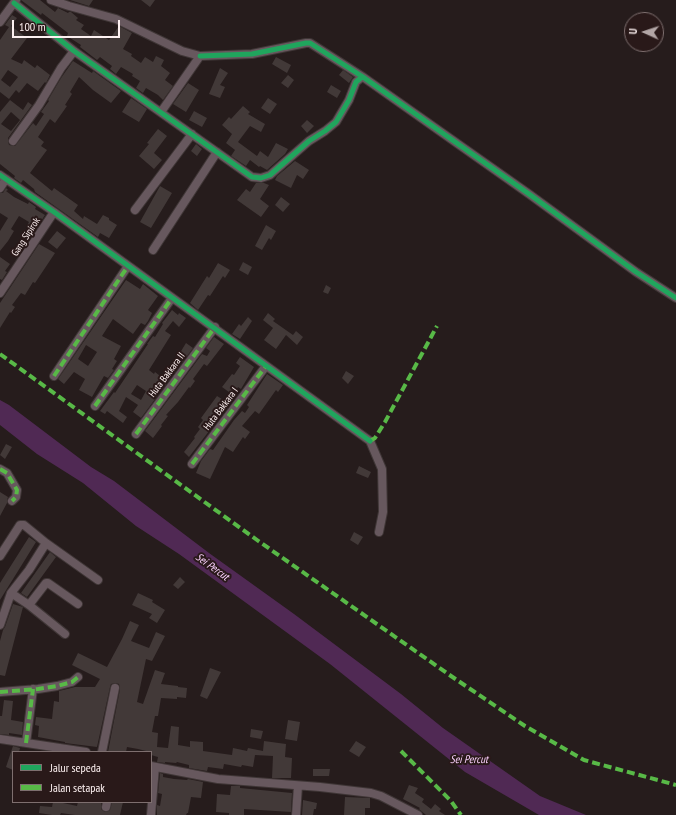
<!DOCTYPE html>
<style>
body{margin:0}
#map{position:relative;width:676px;height:815px;overflow:hidden;background:#261c1c;font-family:"PT Sans Narrow",sans-serif}
canvas{display:block}
.legend{position:absolute;left:12px;top:751px;width:140px;height:52px;box-sizing:border-box;background:#291919;border:1px solid #7e6f6f;margin:0;padding:5px 7px;list-style:none;font-size:12px;color:#fdf1f1}
.legend li{display:flex;align-items:center;gap:8px;height:20px}
.legend b{width:20px;border:1px solid #7e6f6f}
.north{position:absolute;left:624px;top:12px;width:40px;height:40px;box-sizing:border-box;background:#291919;border:1px solid #7e6f6f;border-radius:50%;rotate:273deg;font-size:11px;font-weight:700;line-height:16px;text-align:center;color:#fdf1f1}
.north::after{content:'';display:block;margin:auto;width:14px;height:18px;background:#b2a6a6;clip-path:polygon(50% 0,100% 100%,50% 72%,0 100%)}
.scale{position:absolute;left:12px;top:20px;width:108px;height:18px;box-sizing:border-box;border:2px solid #fdf1f1;border-top:0;padding-left:5px;font-size:12px;line-height:14px;white-space:nowrap;color:#fdf1f1;-webkit-text-stroke:3px #291919;paint-order:stroke}
</style>
<div id="map">
<canvas width="676" height="815"></canvas>
<ul class="legend">
<li><b style="height:5px;background:#20a55d"></b>Jalur sepeda</li>
<li><b style="height:5px;background:#58b947"></b>Jalan setapak</li>
</ul>
<div class="north">U</div>
<div class="scale">100 m</div>
</div>
<script>
const context = document.querySelector('canvas').getContext('2d');
context.lineJoin = 'round';
function fill(path, color) {
  context.fillStyle = color;
  context.fill(path, 'evenodd');
}
function poly(rows) {
  const path = new Path2D();
  for (const r of rows) {
    path.moveTo(r[0], r[1]);
    for (let i = 2; i < r.length; i += 2) path.lineTo(r[i], r[i + 1]);
  }
  return path;
}
function strokePath(path, color, width, dash) {
  context.strokeStyle = color;
  context.lineWidth = width;
  context.lineCap = dash ? 'butt' : 'round';
  context.setLineDash(dash || []);
  context.stroke(path);
}
function drawText(font, color, halo, rows, align = 'center') {
  context.font = font + ' "PT Sans Narrow",sans-serif';
  context.lineWidth = 4;
  context.setLineDash([]);
  context.textBaseline = 'middle';
  context.strokeStyle = halo;
  context.fillStyle = color;
  for (const [text, x, y, turn = 0] of rows) {
    context.save();
    context.translate(x, y);
    context.rotate((+turn || 0) * Math.PI / 180);
    context.textAlign = isNaN(turn) ? turn : align;
    if (halo) context.strokeText(text, 0, 0);
    context.fillText(text, 0, 0);
    context.restore();
  }
}
fill(poly([
 [0,400,9,405,91,467,114,481,209,553,294,614,401,694,443,728,540,796,586,815,539,815,465,772,330,664,179,554,136,526,83,483,37,454,0,425]
]), '#502954');
fill(poly([
 [21,0,40,0,55,12,58,8,68,13,69,12,71,12,78,18,76,20,84,25,81,29,91,36,94,30,109,40,119,26,132,33,123,49,132,54,131,56,141,63,145,57,153,62,156,56,164,60,161,66,170,73,165,80,173,86,163,100,158,95,146,88,143,93,136,88,140,81,132,76,133,74,121,67,116,74,110,69,112,66,100,57,97,60,80,47,81,45,67,36,68,33,42,13,41,15],
 [70,0,93,0,89,6],
 [141,0,155,0,150,7],
 [12,15,17,18,11,26,27,38,11,59,22,64,24,60,35,68,37,65,50,75,46,83,45,82,38,91,27,83,19,93,16,90,9,99,0,92,0,40,9,27,5,25],
 [8,70,18,77,10,87,1,80],
 [276,57,291,65,287,73,272,64],
 [73,61,92,73,93,71,121,91,111,103,93,90,79,77,70,92,72,94,65,105,67,106,55,123,50,119,38,137,44,142,41,146,47,150,30,173,52,191,54,188,78,205,74,211,83,219,84,216,97,224,103,215,109,218,109,220,117,225,109,238,100,233,98,237,35,192,34,189,23,180,21,183,14,178,15,176,0,164,0,112,10,100,23,110,28,102,32,105,8,138,8,141,9,145,15,146,33,123,36,126,44,114,41,112,49,101,48,100,61,78],
 [11,112,20,120,11,131,1,124],
 [220,68,228,73,220,85,225,87,220,98,209,94],
 [343,70,353,77,349,83,339,75],
 [288,75,294,80,288,88,281,83],
 [188,83,199,90,186,112,173,104],
 [331,85,341,91,337,98,327,92],
 [131,98,147,109,139,122,122,112],
 [268,98,277,104,270,114,261,108],
 [243,106,250,112,248,114,265,124,261,132,250,126,238,142,257,156,260,151,268,157,276,143,288,149,285,154,267,170,260,166,259,167,250,160,246,166,231,156,235,150,226,143,232,134,222,125,229,117,231,119],
 [194,111,207,118,202,127,189,120],
 [307,120,314,126,307,133,301,126],
 [158,129,167,136,154,153,162,160,154,169,139,156,149,144,147,143],
 [196,144,202,149,197,156,191,151],
 [295,161,309,170,303,179,297,175,291,188,275,180,277,176],
 [256,183,264,183,269,185,260,199,269,206,261,217,237,200,246,189,250,192],
 [160,186,172,193,151,228,140,222],
 [6,188,8,190,6,191,14,197,28,204,29,202,36,207,35,209,45,215,34,232,27,226,29,222,19,216,11,229,14,231,8,241,0,251,0,231,8,218,0,213,0,193,3,193],
 [281,197,290,204,283,212,275,205],
 [266,225,276,231,271,240,269,238,262,250,255,246],
 [57,231,66,238,57,249,48,242],
 [39,244,55,253,35,283,33,282,25,295,21,293,12,305,15,307,11,313,10,312,0,328,0,303],
 [0,257,10,264,5,271,7,272,2,280,0,279],
 [243,262,252,267,248,275,239,270],
 [218,263,230,270,225,278,223,276,210,296,208,295,198,310,190,303,207,276,209,278],
 [126,280,140,289,143,284,158,296,148,310,152,313,148,321,145,325,141,323,133,334,113,319,102,336,121,346,114,359,117,361,112,369,114,370,108,378,104,376,92,397,79,390,85,379,74,372,64,384,58,379],
 [86,345,97,352,88,366,78,359],
 [326,285,331,288,328,294,323,292],
 [172,310,178,315,179,313,186,318,179,327,173,321,165,331,171,335,149,370,154,374,155,372,164,379,186,343,193,348,141,418,133,412,138,405,126,397,119,411,127,417,123,423,107,411,105,414,100,411,114,392,115,393,148,344,147,344,153,336,155,337,163,324,162,323],
 [137,385,146,391,141,400,131,394],
 [268,313,275,319,273,321,293,335,296,331,303,337,297,345,286,335,276,349,264,340,273,328,263,320],
 [248,317,252,321,240,339,232,334,239,324,241,326],
 [214,337,224,344,207,366,204,364,193,379,195,381,190,388,189,387,178,402,166,415,168,416,161,425,162,426,153,438,145,431,202,354,207,356,210,351,206,348],
 [240,357,254,367,241,389,238,387,233,395,222,387,232,374,234,375,240,366,236,363],
 [346,371,354,376,348,384,342,378],
 [267,374,283,385,278,392,276,390,259,414,255,411,242,426,250,432,245,439,243,437,233,452,225,447,210,479,196,473,201,461,210,449,213,450,234,420,242,411,245,413,249,407,247,405],
 [217,396,230,404,227,409,225,407,213,426,189,457,184,452,195,438,194,437,200,429,198,427,203,420,201,418],
 [6,444,12,447,5,459,0,455],
 [359,466,371,472,368,478,356,473],
 [0,492,8,497,7,500,7,503,0,516],
 [354,532,363,537,358,545,350,540],
 [29,537,36,542,0,600,0,583],
 [50,552,56,557,27,597,21,593],
 [180,577,185,582,178,589,173,585],
 [138,593,153,600,152,602,165,610,157,623,149,618,152,614,132,605],
 [13,604,23,607,5,676,0,675,0,641,3,630,5,627],
 [130,621,139,625,131,641,149,648,156,632,165,636,152,661,146,659,137,702,143,704,155,670,165,673,161,684,178,686,178,687,187,688,186,698,177,697,177,699,161,698,158,716,155,716,152,732,158,733,157,747,168,748,171,726,179,727,178,745,190,747,190,741,203,742,203,751,232,755,233,748,247,751,248,748,263,751,264,741,286,744,285,757,292,758,291,778,272,778,273,756,255,755,253,767,242,765,241,767,224,764,223,769,208,767,207,771,189,768,189,765,177,762,176,763,165,762,165,763,157,762,158,757,151,755,151,752,146,752,146,751,138,749,127,747,126,752,108,752,120,689,119,684,116,683,111,684,110,687,97,747,65,743,65,742,38,737,39,726,35,725,36,717,52,719,54,701,59,702,59,691,75,687,95,687,100,679,72,665,78,653,107,667,122,639],
 [210,668,221,672,207,699,200,696],
 [4,700,13,701,11,720,23,722,22,735,9,733,9,735,0,734,0,716,2,716],
 [288,720,300,722,297,741,285,739],
 [251,729,263,731,261,739,250,737],
 [356,741,366,747,359,757,349,751],
 [13,746,20,748,19,752,13,752,13,770,6,767],
 [313,769,330,769,329,776,313,776],
 [160,773,163,774,163,777,174,779,187,780,188,779,203,782,201,798,191,797,188,813,187,813,186,815,157,815,157,805,160,806,162,794,158,793],
 [409,785,418,788,415,793,424,799,422,802,431,809,435,804,441,809,439,811,445,815,426,815,419,809,420,808,403,799],
 [231,786,240,786,240,788,292,793,291,812,244,809,244,815,229,815,229,813,216,812,217,794,230,795],
 [345,797,370,798,370,808,365,808,365,815,344,815],
 [303,800,317,803,316,809,314,809,313,815,302,815],
 [53,802,64,802,63,803,77,806,78,802,101,802,101,809,105,812,110,810,112,802,123,802,120,815,75,815,61,813,60,815,52,815,39,813,40,806,52,807]
]), '#423938');
const minor = poly([
 [51,0,69,6,116,19,182,51,200,56,161,112],
 [14,3,74,51,252,177,261,178,270,175,309,141,325,131,336,122,349,100,356,82,362,77],
 [0,22,16,0],
 [200,56,252,54,306,43,310,43,363,77,529,194,636,272,676,298],
 [13,141,39,105,61,68,74,51],
 [0,175,54,212,370,441,382,469,383,512,379,532],
 [0,188,6,179],
 [135,210,192,134],
 [153,250,217,152],
 [0,293,54,212],
 [54,376,128,266],
 [95,406,172,298],
 [136,434,215,327],
 [192,464,266,366],
 [0,469,7,473,17,490,16,497,12,501],
 [46,543,98,580],
 [0,556,20,525,24,525,46,543,29,570,11,593,0,625],
 [11,593,29,605,65,634],
 [29,605,46,583,48,583,78,604],
 [0,692,38,689,57,686,72,682,78,677],
 [0,739,86,752],
 [26,743,33,689],
 [102,752,115,688],
 [151,766,218,779,320,787,371,793,381,796,418,815],
 [106,807,107,802],
 [151,815,155,767],
 [296,815,298,786]
]);
strokePath(minor, '#3f3636', 10);
strokePath(minor, '#67585e', 8);
strokePath(poly([
 [0,354,257,540,451,676,525,726,584,760,676,785],
 [54,376,128,266],
 [95,406,172,298],
 [136,434,215,327],
 [370,441,375,438,385,422,437,326],
 [192,464,266,366],
 [0,469,7,473,17,490,16,497,12,501],
 [0,692,38,689,57,686,72,682,78,677],
 [26,743,33,689],
 [401,751,451,801,461,815]
]), '#58b947', 4, [8, 4]);
strokePath(poly([
 [14,3,74,51,252,177,261,178,270,175,309,141,325,131,336,122,349,100,356,82,362,77],
 [200,56,252,54,306,43,310,43,363,77,529,194,636,272,676,298],
 [0,175,54,212,370,441]
]), '#20a55d', 5);
drawText('10px', '#fdf1f1', '#291919', [
 ["Gang Sipirok",26,237,-57],
 ["Huta Bakkara II",167,375,-53],
 ["Huta Bakkara I",221,409,-53]
]);
drawText('italic 11px', '#fbd2fe', '#291919', [
 ["Sei Percut",212,567,36],
 ["Sei Percut",469,760]
]);
</script>
